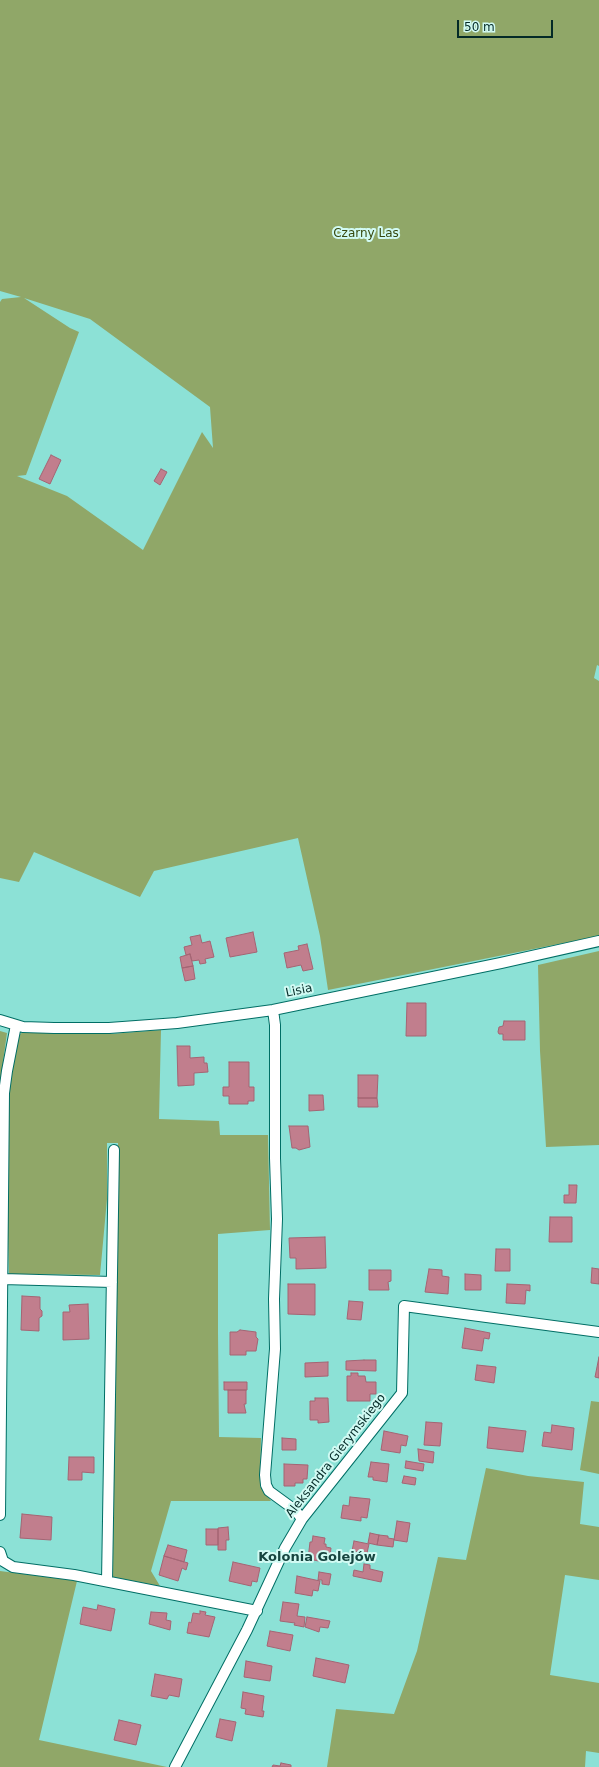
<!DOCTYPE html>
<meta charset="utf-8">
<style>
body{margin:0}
#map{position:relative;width:599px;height:1767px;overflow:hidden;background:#8ce1d6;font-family:"DejaVu Sans",sans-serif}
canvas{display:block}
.scale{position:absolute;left:457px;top:20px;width:96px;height:18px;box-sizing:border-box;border:2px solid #042a27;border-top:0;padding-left:5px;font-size:12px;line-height:14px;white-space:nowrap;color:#042a27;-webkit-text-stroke:3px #d1faf3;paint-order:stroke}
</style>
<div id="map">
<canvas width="599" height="1767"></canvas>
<div class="scale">50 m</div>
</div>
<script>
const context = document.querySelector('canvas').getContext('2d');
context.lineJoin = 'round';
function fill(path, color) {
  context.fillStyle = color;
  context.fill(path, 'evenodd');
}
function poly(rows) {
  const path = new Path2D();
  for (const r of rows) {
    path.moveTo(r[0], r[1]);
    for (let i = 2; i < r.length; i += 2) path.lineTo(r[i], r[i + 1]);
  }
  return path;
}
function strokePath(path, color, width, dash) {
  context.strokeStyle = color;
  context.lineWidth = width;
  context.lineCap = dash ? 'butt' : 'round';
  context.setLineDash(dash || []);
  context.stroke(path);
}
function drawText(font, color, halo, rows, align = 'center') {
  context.font = font + ' "DejaVu Sans",sans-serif';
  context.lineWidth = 4;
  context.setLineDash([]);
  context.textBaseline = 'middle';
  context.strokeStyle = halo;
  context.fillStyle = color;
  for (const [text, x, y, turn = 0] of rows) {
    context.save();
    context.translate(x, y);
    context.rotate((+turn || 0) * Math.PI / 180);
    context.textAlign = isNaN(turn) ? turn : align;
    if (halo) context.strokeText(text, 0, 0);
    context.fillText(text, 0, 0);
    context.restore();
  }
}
fill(poly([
 [0,0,599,0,599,666,597,665,594,678,599,681,599,936,328,990,320,936,298,838,154,871,140,897,34,852,19,882,0,878,0,302,2,299,21,297,0,291],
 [24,298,90,319,210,407,213,448,202,432,143,550,67,496,17,476,26,475,79,332,70,328],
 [599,951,599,1145,546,1147,540,1051,538,965],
 [161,1030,159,1119,219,1121,220,1135,268,1135,270,1230,218,1234,218,1333,219,1437,261,1438,260,1486,271,1501,171,1501,151,1571,160,1586,113,1577,114,1372,118,1143,107,1143,107,1199,100,1275,9,1274,7,1195,7,1087,19,1035,24,1031,110,1031,111,1034],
 [0,1031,7,1033,0,1084],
 [591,1401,599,1402,599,1474,580,1470],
 [486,1468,528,1476,584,1482,580,1524,599,1527,599,1580,565,1575,550,1675,599,1683,599,1753,586,1751,585,1767,327,1767,336,1709,394,1714,417,1651,438,1557,466,1560],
 [0,1571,77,1581,39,1740,167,1767,0,1767]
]), '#90a768');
const building = poly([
 [51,455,61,460,50,484,39,479,51,455],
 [161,469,167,472,160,485,154,481,161,469],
 [253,932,257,952,230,957,226,938,253,932],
 [200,935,202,943,210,941,214,957,205,959,206,963,200,964,199,960,192,961,190,954,186,955,184,947,192,945,190,937,200,935],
 [307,944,313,969,303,971,301,965,287,968,284,953,299,950,298,946,307,944],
 [190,954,193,966,182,968,180,957,190,954],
 [193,966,195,979,185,981,182,968,193,966],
 [407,1003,426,1003,426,1036,406,1036,407,1003],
 [504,1021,525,1021,525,1040,503,1040,503,1034,499,1034,498,1032,499,1027,503,1026,504,1021],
 [177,1046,190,1046,190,1058,204,1057,204,1063,207,1063,208,1072,194,1073,194,1085,178,1086,177,1046],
 [229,1062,249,1062,249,1087,254,1087,254,1101,248,1101,248,1104,229,1104,229,1096,223,1096,223,1087,229,1087,229,1062],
 [358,1075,378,1075,377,1098,358,1098,358,1075],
 [309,1095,323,1095,324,1110,309,1111,309,1095],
 [358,1098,377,1098,378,1107,358,1107,358,1098],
 [289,1126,308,1126,310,1147,299,1150,296,1148,292,1148,289,1126],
 [569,1185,577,1185,576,1203,564,1203,564,1195,569,1195,569,1185],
 [550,1217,572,1217,572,1242,549,1242,550,1217],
 [325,1237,326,1268,296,1269,296,1258,290,1258,289,1238,325,1237],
 [496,1249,510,1249,510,1271,495,1271,496,1249],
 [592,1268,599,1269,599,1284,591,1283,592,1268],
 [429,1269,442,1270,442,1276,449,1277,448,1294,425,1292,429,1269],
 [369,1270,391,1270,391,1281,388,1282,389,1290,369,1290,369,1270],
 [465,1274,481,1275,481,1290,465,1290,465,1274],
 [288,1284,315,1284,315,1315,288,1314,288,1284],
 [507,1284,530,1285,530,1291,526,1290,525,1304,506,1303,507,1284],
 [22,1296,40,1297,40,1309,42,1311,42,1316,39,1318,39,1331,21,1330,22,1296],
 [349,1301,363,1302,361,1320,347,1319,349,1301],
 [88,1304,89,1339,63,1340,63,1312,70,1312,69,1305,88,1304],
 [465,1328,490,1333,489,1339,484,1338,482,1351,462,1348,465,1328],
 [240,1330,256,1332,256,1337,258,1339,256,1351,246,1351,246,1355,230,1355,230,1332,237,1332,240,1330],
 [599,1357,599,1378,595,1377,599,1357],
 [364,1360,376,1360,376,1371,346,1370,346,1361,364,1360],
 [328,1362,328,1376,305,1377,305,1363,328,1362],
 [477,1365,496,1367,494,1383,475,1380,477,1365],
 [351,1373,358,1373,358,1376,365,1376,366,1382,376,1382,376,1394,370,1394,370,1401,347,1401,347,1376,351,1376,351,1373],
 [224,1382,247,1382,247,1390,224,1390,224,1382],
 [228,1390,246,1390,246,1404,244,1404,246,1413,228,1413,228,1390],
 [315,1398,328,1398,329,1422,318,1423,318,1420,310,1420,310,1401,315,1401,315,1398],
 [426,1422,442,1423,440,1446,424,1445,426,1422],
 [552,1425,574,1428,572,1450,542,1446,544,1432,551,1433,552,1425],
 [489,1427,526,1431,523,1452,487,1448,489,1427],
 [384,1431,408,1436,406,1446,401,1445,400,1453,381,1450,384,1431],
 [282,1438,296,1439,296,1450,282,1450,282,1438],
 [418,1449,434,1452,433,1463,419,1461,418,1449],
 [69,1457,94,1457,94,1473,82,1472,82,1480,68,1480,69,1457],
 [406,1461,424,1464,423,1471,405,1468,406,1461],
 [371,1462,389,1464,387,1482,373,1480,373,1477,368,1477,371,1462],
 [284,1464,308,1465,307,1479,303,1479,303,1483,295,1483,295,1486,284,1486,284,1464],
 [404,1476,416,1478,415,1485,402,1483,404,1476],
 [350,1497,370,1499,367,1518,361,1517,361,1521,341,1518,343,1505,349,1506,350,1497],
 [22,1514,52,1517,51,1540,20,1538,22,1514],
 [397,1521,410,1523,407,1542,394,1540,397,1521],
 [228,1527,229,1540,226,1540,226,1550,218,1550,218,1528,228,1527],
 [206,1529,218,1529,218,1545,206,1545,206,1529],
 [370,1533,379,1535,377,1545,368,1543,370,1533],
 [379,1535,388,1536,388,1538,394,1539,393,1547,377,1545,379,1535],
 [313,1536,325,1538,324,1544,326,1544,326,1547,331,1548,330,1557,325,1557,324,1562,308,1559,310,1542,312,1542,313,1536],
 [354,1541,369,1544,367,1553,352,1551,354,1541],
 [168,1545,187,1550,184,1562,164,1556,168,1545],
 [164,1556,188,1563,186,1570,182,1568,178,1581,159,1575,164,1556],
 [233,1562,260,1568,257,1582,252,1581,251,1586,229,1581,233,1562],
 [364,1564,370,1565,370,1569,383,1572,381,1582,353,1576,354,1570,363,1572,364,1564],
 [319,1572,331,1574,329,1585,322,1584,322,1580,318,1580,319,1572],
 [297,1576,320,1581,318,1591,313,1590,312,1596,295,1593,297,1576],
 [283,1602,299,1604,297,1616,305,1617,304,1627,294,1625,295,1623,280,1621,283,1602],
 [98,1605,115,1609,111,1631,80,1624,83,1607,97,1610,98,1605],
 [200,1611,206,1612,205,1615,215,1617,209,1637,187,1633,189,1622,191,1623,193,1613,200,1614,200,1611],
 [151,1612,167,1613,166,1620,171,1621,170,1630,149,1624,151,1612],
 [307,1617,330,1621,328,1628,320,1627,319,1632,305,1627,307,1617],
 [270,1631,293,1635,290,1651,267,1646,270,1631],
 [316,1658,349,1665,345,1683,313,1676,316,1658],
 [246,1661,272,1666,270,1681,244,1677,246,1661],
 [155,1674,182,1679,179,1697,169,1695,167,1699,151,1696,155,1674],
 [243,1692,264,1696,262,1711,264,1711,263,1717,245,1714,246,1709,241,1708,243,1692],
 [220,1719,236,1722,232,1741,216,1737,220,1719],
 [119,1720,141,1725,136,1745,114,1740,119,1720],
 [281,1763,291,1765,291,1767,272,1767,273,1765,280,1766,281,1763]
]);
fill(building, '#c17e8d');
strokePath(building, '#a46473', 1);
const street = poly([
 [273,1010,275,1025,275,1158,277,1219,274,1299,275,1349,265,1475,266,1485,269,1491,295,1510,302,1519],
 [0,1020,23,1027,54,1028,109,1028,177,1023,273,1010,501,963,599,941],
 [3,1279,112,1282],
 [0,1515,4,1093,7,1071,16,1025],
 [0,1552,3,1561,13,1567,74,1575,257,1611],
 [107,1581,114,1150],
 [175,1767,247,1630,285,1548,302,1519,402,1393,404,1306,599,1332]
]);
strokePath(street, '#006e65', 12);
strokePath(street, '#fff', 10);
drawText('12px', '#36480d', '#d1faf3', [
 ["Czarny Las",366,234]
]);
drawText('12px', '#042a27', '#d1faf3', [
 ["Lisia",299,991,-12],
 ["Aleksandra Gierymskiego",336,1456,-52]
]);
drawText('bold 13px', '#16443f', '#d1faf3', [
 ["Kolonia Golejów",317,1558]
]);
</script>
